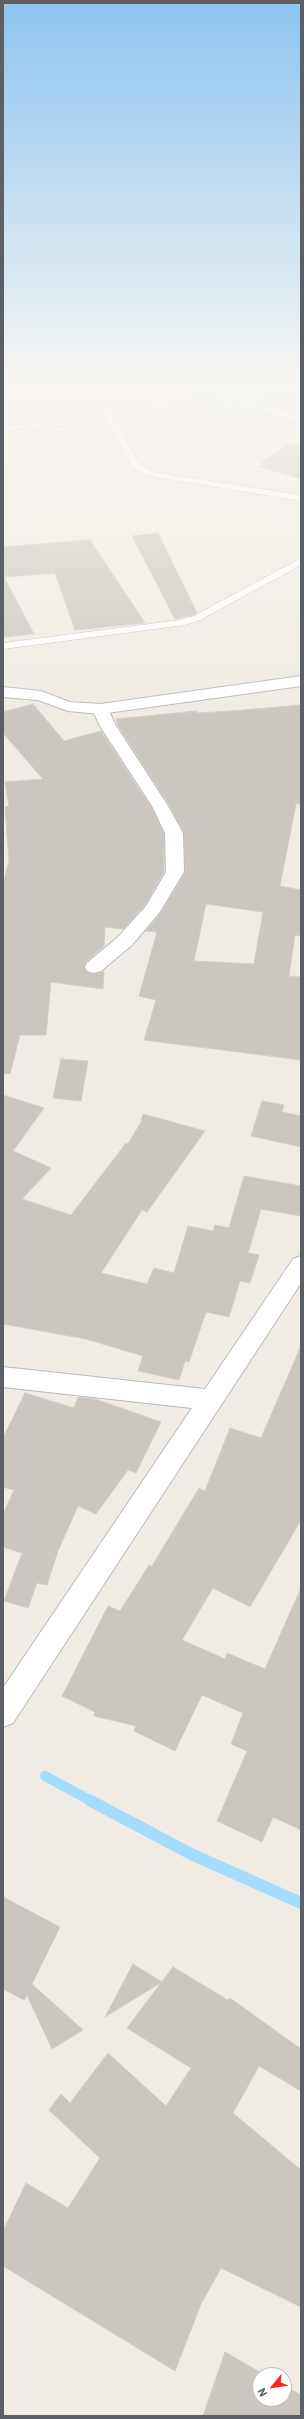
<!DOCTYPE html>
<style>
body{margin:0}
#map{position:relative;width:304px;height:2419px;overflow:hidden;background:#f0ece3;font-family:"IBM Plex Sans",sans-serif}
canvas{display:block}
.frame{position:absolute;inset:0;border:4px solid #5b6066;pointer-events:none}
.north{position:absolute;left:252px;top:2367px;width:40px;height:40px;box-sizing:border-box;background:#fff;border:1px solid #bdbfc2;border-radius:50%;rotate:241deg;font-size:11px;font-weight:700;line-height:16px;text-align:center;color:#5b6066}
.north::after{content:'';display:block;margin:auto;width:14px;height:18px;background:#fc241d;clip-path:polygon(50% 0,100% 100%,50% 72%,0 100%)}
</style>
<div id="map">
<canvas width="304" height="2419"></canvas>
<div class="frame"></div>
<div class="north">N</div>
</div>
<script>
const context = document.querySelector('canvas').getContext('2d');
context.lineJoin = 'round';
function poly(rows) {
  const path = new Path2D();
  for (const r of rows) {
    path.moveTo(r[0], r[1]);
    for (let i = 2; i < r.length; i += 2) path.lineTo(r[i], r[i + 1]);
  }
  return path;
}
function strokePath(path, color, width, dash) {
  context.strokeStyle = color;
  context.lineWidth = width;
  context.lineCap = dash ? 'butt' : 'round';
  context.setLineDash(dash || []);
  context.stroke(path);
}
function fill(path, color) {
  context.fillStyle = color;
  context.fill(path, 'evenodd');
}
strokePath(poly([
 [45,1776,93,1802]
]), '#a4dcff', 10);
strokePath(poly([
 [91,1801,191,1854,301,1903]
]), '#a4dcff', 12);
const building = poly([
 [290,444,301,447,301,479,260,467,266,463,261,462,290,444],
 [158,533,197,613,193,615,175,619,132,536,158,533],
 [90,540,145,623,75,630,55,573,4,577,34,634,3,637,3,547,90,540],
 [33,704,64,741,101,731,151,807,164,833,164,872,145,905,123,929,105,927,104,946,86,962,84,968,87,972,94,974,104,971,103,989,51,982,46,1035,20,1035,10,1074,3,1073,3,884,9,861,5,807,9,806,5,782,43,779,3,733,3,712,33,704],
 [301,705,301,803,296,804,280,886,301,890,301,936,295,935,289,976,301,977,301,1060,144,1040,156,1000,139,996,157,932,146,931,160,914,185,873,184,833,169,805,118,726,116,719,196,711,197,713,231,711,301,705],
 [206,904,263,912,254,964,194,961,206,904],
 [61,1059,88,1061,81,1101,53,1098,61,1059],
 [3,1095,44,1108,13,1151,51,1168,22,1199,71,1215,126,1143,128,1144,141,1122,143,1114,205,1131,147,1212,142,1210,101,1273,147,1284,154,1268,174,1273,188,1226,213,1231,215,1225,229,1228,244,1176,301,1186,301,1216,261,1209,248,1253,259,1255,250,1283,240,1281,229,1317,206,1312,189,1362,185,1361,179,1380,138,1371,143,1356,86,1339,3,1324,3,1095],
 [262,1101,284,1105,282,1112,301,1116,301,1147,251,1136,262,1101],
 [301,1346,301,1520,250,1607,213,1588,182,1640,225,1659,227,1653,265,1669,301,1588,301,1830,273,1817,262,1842,217,1821,247,1751,231,1744,243,1713,202,1695,175,1751,134,1731,136,1726,94,1716,95,1712,62,1696,108,1606,120,1611,149,1565,152,1566,199,1488,205,1491,230,1428,261,1438,301,1346],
 [25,1393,74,1408,78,1397,95,1399,161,1422,136,1473,128,1470,96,1514,78,1506,58,1551,47,1585,37,1583,28,1608,4,1601,22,1553,3,1547,3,1514,14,1490,3,1487,3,1438,25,1393],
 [3,1897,60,1927,32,1984,83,2030,52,2049,27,1995,24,2000,3,1989,3,1897],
 [133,1964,162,1982,105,2017,133,1964],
 [173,1967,228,2000,230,1998,301,2049,301,2091,259,2066,233,2113,301,2170,301,2307,221,2268,201,2304,175,2371,3,2266,3,2231,26,2183,68,2208,100,2158,49,2110,61,2094,70,2103,108,2053,166,2106,191,2068,127,2028,173,1967],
 [225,2352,265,2375,260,2375,260,2399,284,2399,284,2386,301,2395,301,2416,203,2416,225,2352]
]);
fill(building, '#cbc7c0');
strokePath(building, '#d5cec1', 1);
const service = poly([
 [239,401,243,403,242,405,114,410,110,413,139,463,153,472,301,495,301,501,148,476,133,467,101,412,112,406,239,401],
 [75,421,79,423,78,425,3,430,3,426,75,421],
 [301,558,301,565,200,620,185,625,3,649,3,643,180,620,194,616,301,558]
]);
const minor = poly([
 [301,389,301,395,265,399,246,408,240,404,258,394,301,389],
 [100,704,108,709,116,726,168,806,183,833,184,872,159,913,132,945,101,971,94,973,87,971,85,967,87,963,118,937,146,906,166,872,165,833,152,806,100,726,92,709,100,704],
 [301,1256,301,1283,13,1723,3,1727,3,1688,192,1408,3,1387,3,1367,205,1389,293,1259,301,1256]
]);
const tertiary = poly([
 [161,382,181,382,301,415,301,423,163,384,161,382]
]);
const secondary = poly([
 [301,676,301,686,100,714,68,711,38,700,3,697,3,687,41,691,70,702,100,704,301,676]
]);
strokePath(service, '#b6babf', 1);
strokePath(minor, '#b6babf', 2);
strokePath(tertiary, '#b6babf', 2);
strokePath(secondary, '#b7bbc1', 2);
fill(service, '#fff');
fill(minor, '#fff');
fill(tertiary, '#fff');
fill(secondary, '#fff');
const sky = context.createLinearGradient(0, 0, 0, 721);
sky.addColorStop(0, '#8dc4f1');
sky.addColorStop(0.53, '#f8f6f2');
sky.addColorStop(1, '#f8f6f200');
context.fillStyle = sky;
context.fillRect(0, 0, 304, 721);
</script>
